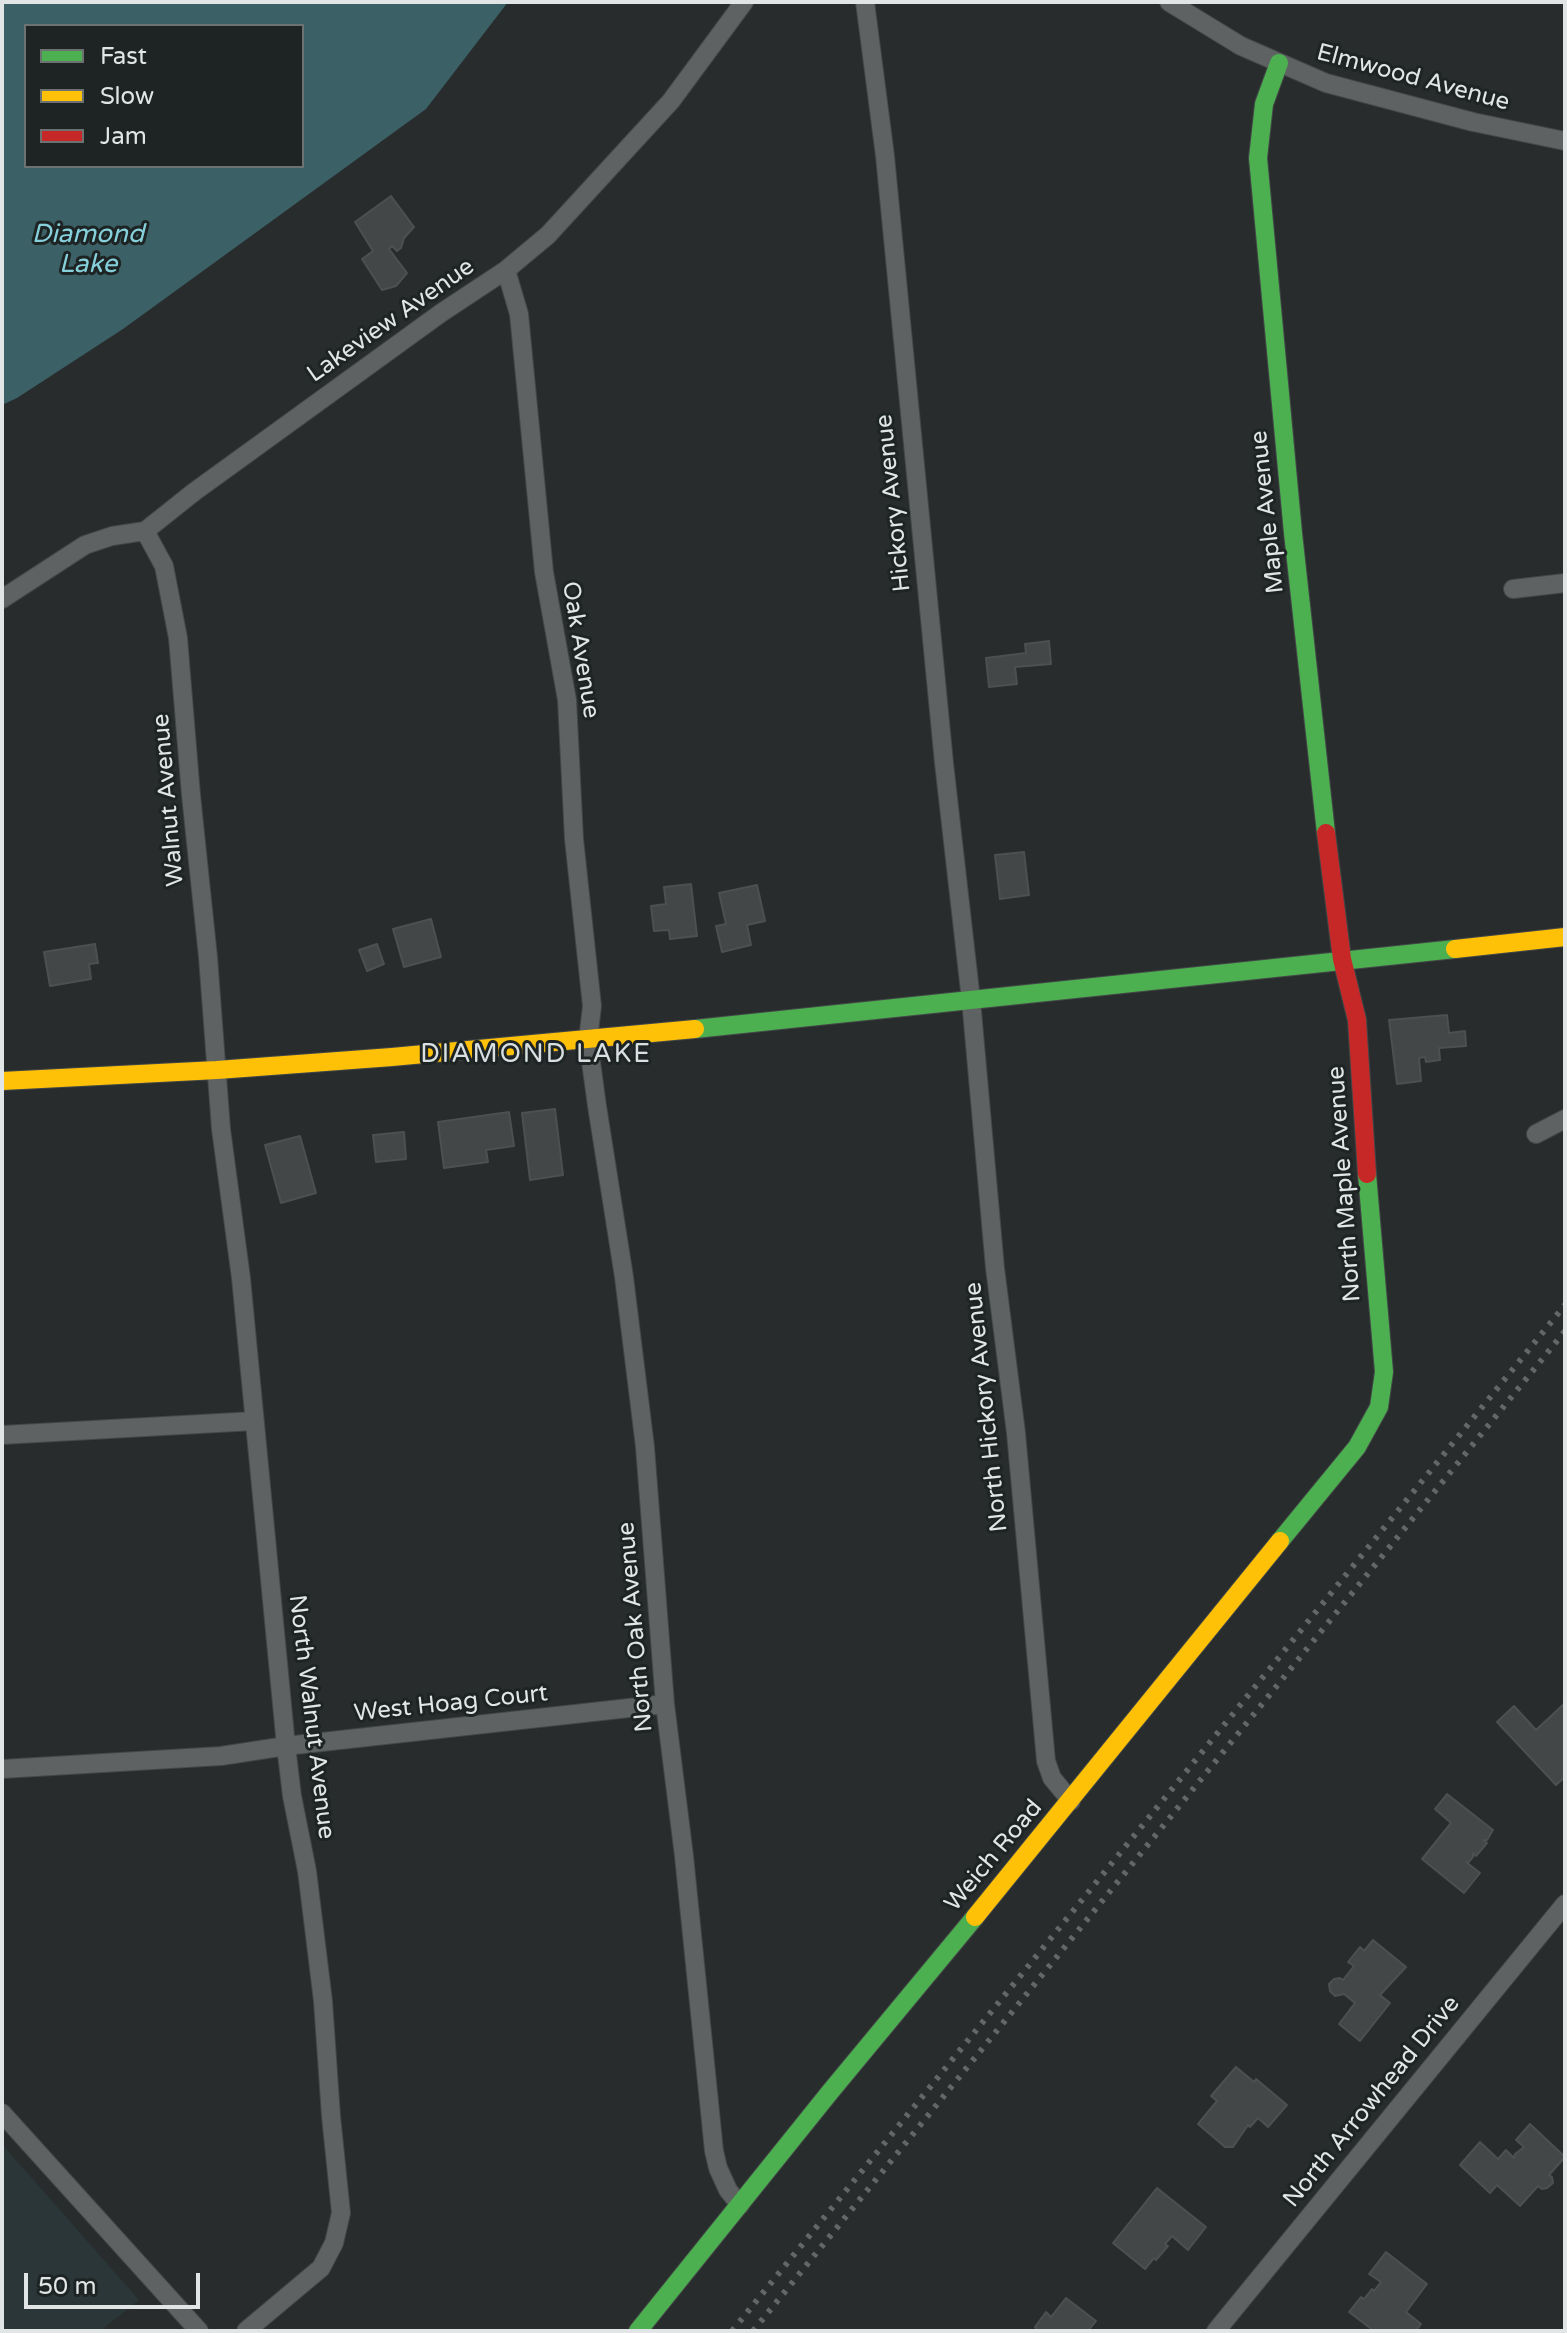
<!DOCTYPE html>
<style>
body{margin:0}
#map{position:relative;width:1567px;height:2333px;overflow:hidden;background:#282c2d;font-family:"Varela Round",sans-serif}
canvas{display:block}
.frame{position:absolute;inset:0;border:4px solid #e1e5e6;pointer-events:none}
.legend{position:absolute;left:24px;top:24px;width:280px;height:144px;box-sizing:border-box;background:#1e2424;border:2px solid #6c7172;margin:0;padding:10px 14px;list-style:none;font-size:24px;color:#e1e5e6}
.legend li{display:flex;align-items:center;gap:16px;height:40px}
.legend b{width:40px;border:2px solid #6c7172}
.scale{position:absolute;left:24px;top:2273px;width:176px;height:36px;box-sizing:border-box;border:4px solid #e1e5e6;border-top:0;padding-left:10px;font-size:24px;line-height:28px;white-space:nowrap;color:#e1e5e6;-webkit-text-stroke:6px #1e2424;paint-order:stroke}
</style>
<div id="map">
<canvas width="1567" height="2333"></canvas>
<div class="frame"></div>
<ul class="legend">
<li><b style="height:10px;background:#4caf50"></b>Fast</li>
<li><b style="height:10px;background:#ffc107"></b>Slow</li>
<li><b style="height:10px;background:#c62828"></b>Jam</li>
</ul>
<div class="scale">50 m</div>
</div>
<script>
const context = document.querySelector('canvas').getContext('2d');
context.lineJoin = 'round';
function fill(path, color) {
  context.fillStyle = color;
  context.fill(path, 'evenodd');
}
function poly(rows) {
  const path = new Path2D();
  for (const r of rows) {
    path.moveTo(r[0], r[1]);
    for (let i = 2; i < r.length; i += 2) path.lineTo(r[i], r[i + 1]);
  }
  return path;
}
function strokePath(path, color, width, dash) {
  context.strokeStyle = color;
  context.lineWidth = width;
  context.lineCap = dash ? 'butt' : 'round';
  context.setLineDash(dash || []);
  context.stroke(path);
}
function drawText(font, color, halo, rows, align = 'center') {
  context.font = font + ' "Varela Round",sans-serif';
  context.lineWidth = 6;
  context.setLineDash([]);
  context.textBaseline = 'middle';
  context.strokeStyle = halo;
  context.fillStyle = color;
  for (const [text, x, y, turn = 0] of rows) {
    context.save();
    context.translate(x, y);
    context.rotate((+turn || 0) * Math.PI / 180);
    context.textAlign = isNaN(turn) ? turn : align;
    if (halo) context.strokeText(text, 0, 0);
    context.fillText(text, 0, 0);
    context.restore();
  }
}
fill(poly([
 [2,2144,139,2300,100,2331,2,2331]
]), '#2a3638');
fill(poly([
 [2,2,508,2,426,109,123,329,17,398,2,405],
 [26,26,302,26,302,166,26,166]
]), '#3b6065');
const building = poly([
 [391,196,414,227,404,238,401,248,397,251,392,246,389,249,407,273,396,286,382,290,362,259,373,251,355,222,391,196],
 [1049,641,1051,664,1015,667,1017,684,989,687,986,658,1026,653,1025,644,1049,641],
 [1024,852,1029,895,1000,899,995,855,1024,852],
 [691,884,697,936,670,939,669,930,654,931,651,906,666,904,664,887,691,884],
 [757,885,765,921,747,925,751,945,722,952,716,926,726,924,719,893,757,885],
 [431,919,441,957,404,967,393,929,431,919],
 [95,944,98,963,89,964,91,979,50,986,44,952,95,944],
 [377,944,384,964,367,971,359,950,377,944],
 [1447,1015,1449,1033,1465,1031,1466,1046,1439,1048,1440,1060,1426,1062,1425,1057,1419,1058,1421,1081,1397,1084,1389,1020,1447,1015],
 [555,1109,563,1175,530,1180,522,1113,555,1109],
 [509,1112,514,1146,486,1150,488,1162,444,1168,438,1122,509,1112],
 [404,1132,406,1159,376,1162,373,1135,404,1132],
 [300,1136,316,1193,281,1203,265,1145,300,1136],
 [1565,1703,1565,1777,1556,1785,1497,1722,1514,1706,1536,1730,1565,1703],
 [1447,1794,1493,1830,1487,1840,1483,1840,1487,1843,1476,1856,1473,1853,1473,1857,1469,1862,1466,1862,1480,1873,1464,1893,1422,1859,1451,1823,1435,1809,1447,1794],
 [1373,1940,1406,1967,1380,1995,1390,2003,1360,2041,1339,2024,1355,2003,1344,1994,1335,1996,1330,1991,1329,1984,1334,1979,1340,1978,1343,1980,1354,1966,1348,1962,1360,1947,1364,1951,1373,1940],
 [1236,2067,1254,2082,1256,2079,1287,2105,1268,2127,1258,2118,1250,2127,1248,2125,1233,2147,1225,2147,1198,2124,1217,2101,1211,2096,1236,2067],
 [1530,2124,1565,2157,1549,2175,1552,2177,1553,2183,1547,2188,1542,2189,1538,2186,1520,2206,1497,2185,1490,2193,1460,2165,1480,2142,1498,2159,1506,2150,1514,2158,1515,2154,1524,2147,1516,2140,1530,2124],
 [1157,2188,1206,2227,1188,2250,1172,2236,1165,2244,1168,2246,1156,2260,1154,2258,1145,2269,1113,2243,1157,2188],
 [1386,2252,1427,2284,1406,2312,1421,2324,1416,2331,1374,2331,1349,2312,1361,2297,1364,2299,1372,2289,1374,2291,1381,2282,1369,2274,1386,2252],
 [1066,2298,1096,2321,1088,2331,1037,2331,1038,2330,1035,2327,1046,2312,1051,2317,1066,2298]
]);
fill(building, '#444747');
strokePath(building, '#4d5051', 2);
const street = poly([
 [865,2,885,156,944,763,971,1000,995,1268,1016,1433,1046,1761,1052,1778,1071,1801],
 [1169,2,1241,46,1326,83,1473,122,1565,141],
 [506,270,519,314,544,572,567,700,574,839,592,1006,588,1040,597,1106,624,1277,645,1447,665,1704,684,1856,714,2151,718,2168,728,2190,740,2205],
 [145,531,164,566,178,638,191,795,208,957,221,1129,241,1278,286,1746,292,1796,307,1871,323,2001,331,2116,341,2213,334,2243,321,2268,246,2331],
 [1513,589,1565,583],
 [2,599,85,545,112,536,145,531,194,492,441,313,506,270,548,235,671,101,744,2],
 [1536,1134,1565,1119],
 [2,1435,254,1421],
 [2,1769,221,1756,286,1746,665,1704],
 [2,2113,199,2331],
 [1216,2331,1565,1904]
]);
const fast = poly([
 [1279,63,1264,104,1258,158,1293,533,1326,833],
 [695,1029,1455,949],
 [1280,1541,1357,1447,1379,1407,1384,1372,1367,1174],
 [638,2331,830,2092,975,1917]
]);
const slow = poly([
 [1455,949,1565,937],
 [2,1081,217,1070,392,1057,695,1029],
 [975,1917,1280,1541]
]);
const jam = poly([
 [1326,833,1342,959,1357,1020,1367,1174]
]);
strokePath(street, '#434747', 20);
strokePath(fast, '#434747', 20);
strokePath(slow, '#434747', 20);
strokePath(jam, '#434747', 20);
strokePath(street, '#5f6262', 18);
strokePath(fast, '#4caf50', 18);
strokePath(slow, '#ffc107', 18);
strokePath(jam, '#c62828', 18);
strokePath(poly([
 [732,2331,1565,1305],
 [753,2331,1565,1331]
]), '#646667', 6, [4, 8]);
drawText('24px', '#e1e5e6', '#1e2424', [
 ["Elmwood Avenue",1413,78,15],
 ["Lakeview Avenue",391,321,-35],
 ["Hickory Avenue",894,503,-96],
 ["Maple Avenue",1268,512,-96],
 ["Oak Avenue",580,650,81],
 ["Walnut Avenue",169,800,-95],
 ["North Maple Avenue",1345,1184,-94],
 ["North Hickory Avenue",987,1407,-96],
 ["North Oak Avenue",636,1627,-95],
 ["West Hoag Court",451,1704,-6],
 ["North Walnut Avenue",311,1717,83],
 ["Weich Road",994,1856,-50],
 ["North Arrowhead Drive",1372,2102,-51]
]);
drawText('italic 26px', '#85d0db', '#1e2424', [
 ["Diamond",88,235],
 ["Lake",88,265]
]);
context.letterSpacing = '2px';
drawText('26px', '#d8e0e1', '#1e2424', [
 ["DIAMOND LAKE",536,1055]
]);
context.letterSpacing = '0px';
</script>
